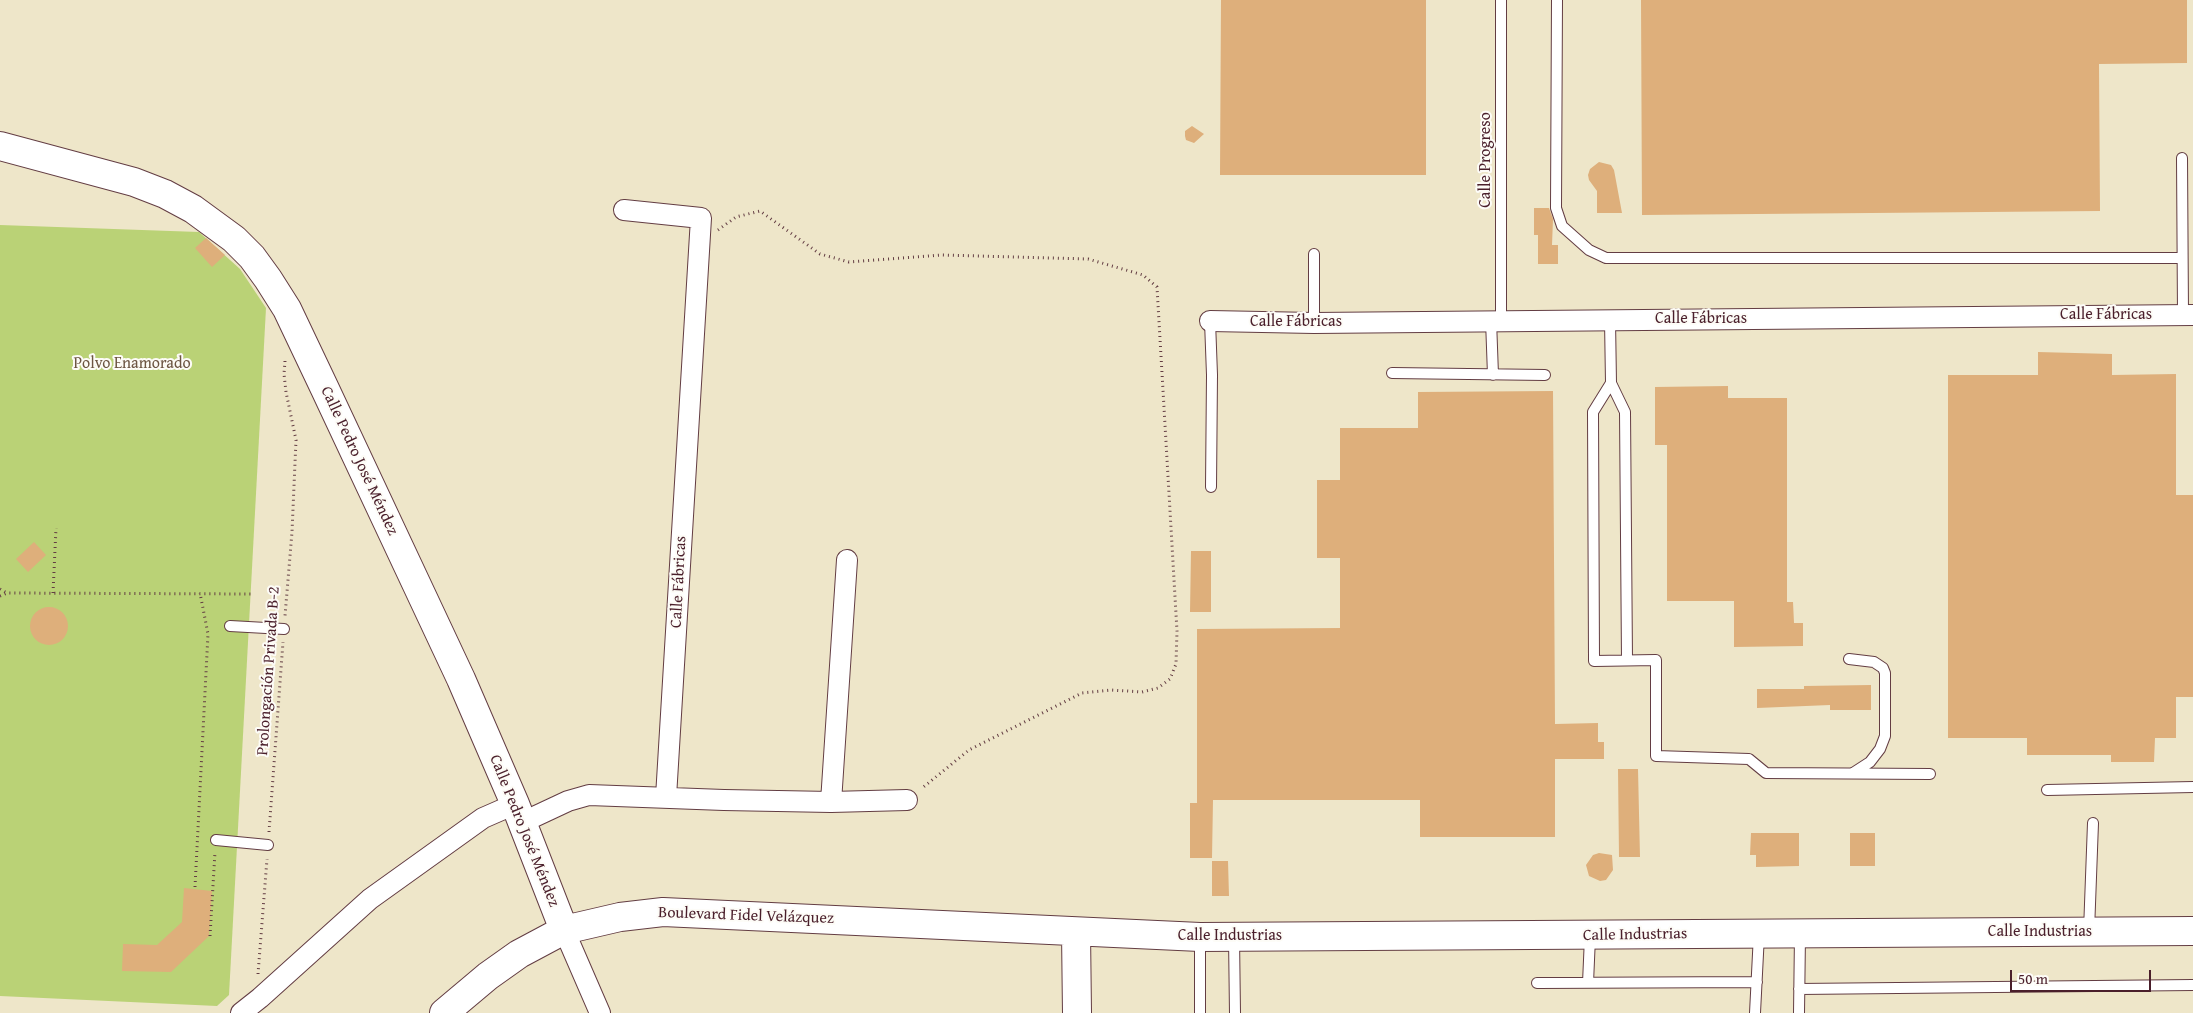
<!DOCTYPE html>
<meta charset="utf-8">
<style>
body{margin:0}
#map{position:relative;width:2193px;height:1013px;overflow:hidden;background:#eee6c9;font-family:"Gentium Book Plus",serif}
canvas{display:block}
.scale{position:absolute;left:2010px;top:970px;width:141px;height:22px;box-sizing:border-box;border:2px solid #4a1f2b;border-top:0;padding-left:6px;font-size:15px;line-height:18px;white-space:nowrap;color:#4a1f2b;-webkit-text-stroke:4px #fdfcf7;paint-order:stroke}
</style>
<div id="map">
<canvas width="2193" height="1013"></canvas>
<div class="scale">50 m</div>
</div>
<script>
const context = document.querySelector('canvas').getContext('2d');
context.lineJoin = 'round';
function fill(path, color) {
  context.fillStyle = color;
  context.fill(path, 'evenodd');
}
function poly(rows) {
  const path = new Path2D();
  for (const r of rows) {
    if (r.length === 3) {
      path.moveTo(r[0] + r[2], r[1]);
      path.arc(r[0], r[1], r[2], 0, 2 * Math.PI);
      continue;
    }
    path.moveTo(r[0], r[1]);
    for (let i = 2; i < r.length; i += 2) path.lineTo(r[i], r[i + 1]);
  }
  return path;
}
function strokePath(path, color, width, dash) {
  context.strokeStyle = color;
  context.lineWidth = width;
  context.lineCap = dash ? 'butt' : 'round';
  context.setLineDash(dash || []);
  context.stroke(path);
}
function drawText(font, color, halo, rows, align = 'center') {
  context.font = font + ' "Gentium Book Plus",serif';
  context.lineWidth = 4;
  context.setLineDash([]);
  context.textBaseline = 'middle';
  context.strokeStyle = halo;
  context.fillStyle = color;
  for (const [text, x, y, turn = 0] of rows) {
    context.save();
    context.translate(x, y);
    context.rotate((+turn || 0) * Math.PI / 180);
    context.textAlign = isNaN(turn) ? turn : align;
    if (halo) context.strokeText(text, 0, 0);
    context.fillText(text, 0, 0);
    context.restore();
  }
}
fill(poly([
 [0,225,199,232,240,269,266,308,229,995,217,1006,0,996]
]), '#bad276');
fill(poly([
 [1221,0,1426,0,1426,175,1220,175],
 [1641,0,2187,0,2187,63,2099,64,2100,211,1642,215],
 [1192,126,1204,134,1194,143,1186,140,1185,136,1185,131],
 [1599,162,1611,165,1614,170,1622,213,1597,213,1597,191,1589,180,1588,175,1590,169],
 [1534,208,1549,208,1553,219,1552,245,1558,245,1558,264,1538,264,1538,235,1534,235],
 [206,238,225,255,212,267,195,248],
 [2038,352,2112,354,2112,375,2176,374,2176,495,2193,495,2193,697,2176,697,2176,738,2155,738,2154,762,2111,762,2111,755,2027,755,2027,738,1948,738,1948,375,2038,375],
 [1728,386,1728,398,1787,398,1787,602,1793,602,1794,623,1803,623,1803,646,1734,647,1734,601,1667,601,1667,445,1655,445,1655,387],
 [1553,391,1555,724,1598,723,1598,742,1604,742,1604,759,1555,759,1555,837,1420,837,1420,800,1213,800,1212,858,1190,858,1190,803,1197,803,1197,629,1340,628,1340,558,1317,558,1317,480,1340,480,1340,428,1418,428,1418,392],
 [34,542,46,555,28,572,16,559],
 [1191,551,1211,551,1211,612,1190,612],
 [49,626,19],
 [1871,685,1871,710,1830,710,1830,705,1757,708,1757,689,1804,689,1804,686],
 [1618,769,1638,769,1640,857,1619,857],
 [1751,833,1799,833,1799,866,1756,867,1756,855,1750,855],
 [1850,833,1875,833,1875,866,1850,866],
 [1599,853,1612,855,1613,870,1606,880,1600,881,1589,876,1586,865,1593,855],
 [1212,861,1228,861,1229,896,1212,896],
 [184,888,212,891,209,936,171,972,122,971,123,944,157,945,182,922]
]), '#deaf7b');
const lane = poly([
 [1501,0,1501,320],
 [1557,0,1556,208,1562,226,1589,250,1606,258,2182,258],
 [2182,158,2183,315],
 [1314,254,1314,323],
 [1491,320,1493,375],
 [1610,320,1611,383,1593,412,1594,661,1656,660,1656,756,1749,759,1766,773,1930,774],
 [1210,321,1212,375,1211,487],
 [1392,373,1545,375],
 [1611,383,1625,412,1627,660],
 [230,626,284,629],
 [1849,659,1874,662,1883,668,1885,673,1885,736,1880,749,1870,762,1853,773],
 [2047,790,2193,787],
 [216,840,268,845],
 [2089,931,2093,823],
 [1234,937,1235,1013],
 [1200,939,1200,1013],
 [1537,983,1757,982],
 [1588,983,1590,937],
 [1799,989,2193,985],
 [1755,1013,1759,934],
 [1799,1013,1800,935]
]);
const street = poly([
 [624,210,701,218,666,797],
 [1210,321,1314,323,2193,315],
 [831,802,847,560],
 [521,823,568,801,589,795,724,800,831,802,907,800],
 [564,930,600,1013],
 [241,1013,260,998,370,899,483,818,515,804]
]);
const secondary = poly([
 [0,146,134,182,165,194,193,209,234,239,252,257,268,279,287,309,325,389,461,679,515,804,564,930],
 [1076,932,1077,1013],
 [444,1013,488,976,519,954,564,930,620,917,663,912,1200,937,2193,931]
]);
strokePath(lane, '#633d43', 12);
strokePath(street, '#633d43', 22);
strokePath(secondary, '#633d43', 30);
strokePath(poly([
 [718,230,736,217,760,211,820,254,849,262,942,255,1088,259,1143,275,1157,287,1177,631,1176,664,1170,679,1158,688,1142,692,1111,690,1082,693,969,750,921,789],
 [285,361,284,374,286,392,296,440,292,532,285,616],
 [0,589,7,593],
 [53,593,56,528],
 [0,596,7,593,253,594],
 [269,832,283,642],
 [195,887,208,634,200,593],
 [210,936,215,852],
 [258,974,267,859]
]), '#633d43', 3, [1, 4]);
strokePath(lane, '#fff', 10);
strokePath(street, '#fff', 20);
strokePath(secondary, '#fff', 28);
drawText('16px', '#4a1f2b', '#fdfcf7', [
 ["Calle Progreso",1486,160,-90],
 ["Calle Fábricas",2106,315],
 ["Calle Fábricas",1701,319],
 ["Calle Fábricas",1296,322],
 ["Calle Pedro José Méndez",359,461,65],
 ["Calle Fábricas",679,582,-87],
 ["Prolongación Privada B-2",269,671,-86],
 ["Calle Pedro José Méndez",524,831,68],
 ["Boulevard Fidel Velázquez",746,916,2],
 ["Calle Industrias",2040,932],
 ["Calle Industrias",1635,935,-1],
 ["Calle Industrias",1230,936]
]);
drawText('16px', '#6c5542', '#fdfcf7', [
 ["Polvo Enamorado",132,364]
]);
</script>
